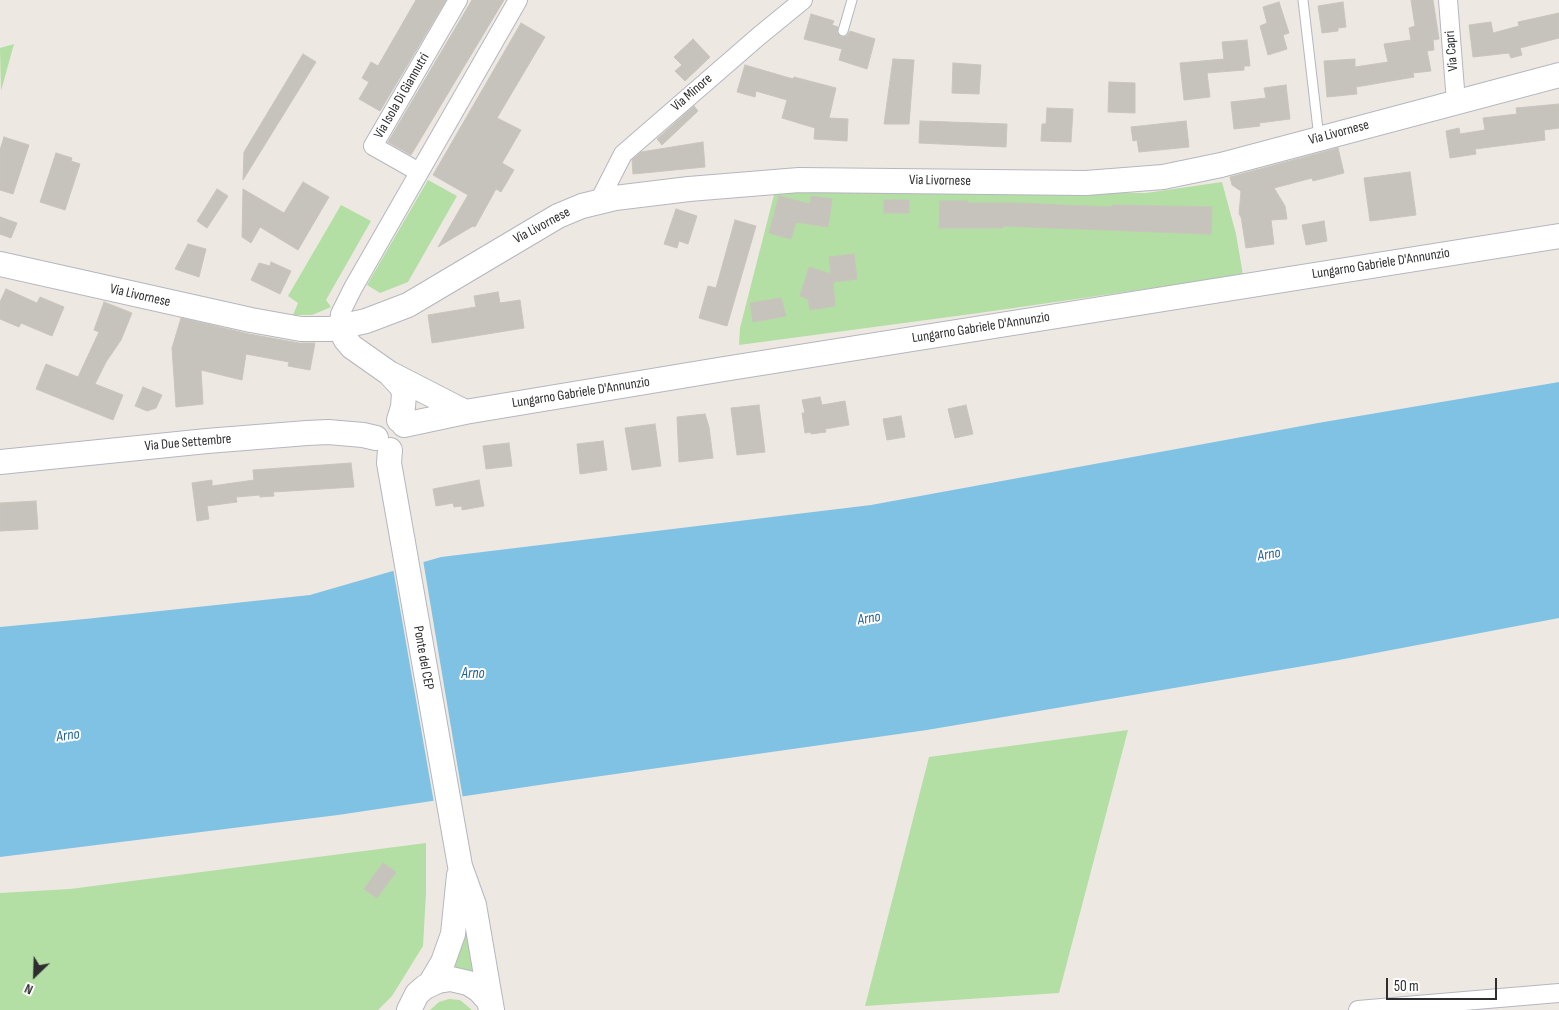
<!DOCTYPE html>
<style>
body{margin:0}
#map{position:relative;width:1559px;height:1010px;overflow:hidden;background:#ede9e2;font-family:"Sofia Sans Condensed",sans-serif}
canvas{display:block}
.north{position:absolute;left:10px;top:950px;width:50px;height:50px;-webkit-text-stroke:4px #fff;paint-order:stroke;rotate:204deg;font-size:14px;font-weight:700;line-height:20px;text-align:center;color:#2e2e2e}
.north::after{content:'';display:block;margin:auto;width:18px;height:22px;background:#2e2e2e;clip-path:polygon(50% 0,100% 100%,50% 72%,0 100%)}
.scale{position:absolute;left:1386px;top:978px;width:111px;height:22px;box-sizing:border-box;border:2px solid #2e2e2e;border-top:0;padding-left:6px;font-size:15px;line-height:18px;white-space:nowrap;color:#2e2e2e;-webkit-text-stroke:4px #fff;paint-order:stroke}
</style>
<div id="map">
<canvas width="1559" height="1010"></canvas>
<div class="north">N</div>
<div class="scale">50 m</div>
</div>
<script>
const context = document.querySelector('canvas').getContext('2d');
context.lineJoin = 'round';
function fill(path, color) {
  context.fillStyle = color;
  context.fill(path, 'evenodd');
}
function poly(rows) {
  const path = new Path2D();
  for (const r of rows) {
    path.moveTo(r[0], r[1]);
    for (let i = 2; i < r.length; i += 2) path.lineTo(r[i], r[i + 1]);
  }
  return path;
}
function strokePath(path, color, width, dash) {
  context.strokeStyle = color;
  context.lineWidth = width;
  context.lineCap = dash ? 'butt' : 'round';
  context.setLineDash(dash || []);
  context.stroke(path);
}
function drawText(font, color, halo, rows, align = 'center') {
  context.font = font + ' "Sofia Sans Condensed",sans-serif';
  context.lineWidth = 4;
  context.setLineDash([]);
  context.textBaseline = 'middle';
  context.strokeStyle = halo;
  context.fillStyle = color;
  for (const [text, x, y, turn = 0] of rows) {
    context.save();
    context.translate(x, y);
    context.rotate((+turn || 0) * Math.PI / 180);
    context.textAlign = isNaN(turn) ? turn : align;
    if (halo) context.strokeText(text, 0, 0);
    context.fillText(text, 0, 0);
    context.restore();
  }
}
fill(poly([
 [14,44,1,91,0,48],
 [428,180,457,196,408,282,380,293,367,285],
 [1222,182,1236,234,1243,275,979,313,739,345,740,328,775,191,1146,193],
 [341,205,371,221,326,300,331,307,312,315,293,315,298,303,288,296],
 [1128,730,1059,993,865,1006,929,757],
 [426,843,426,893,423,946,392,996,378,1010,0,1010,0,893,70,889],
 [463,926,473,927,481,984,446,975],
 [449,999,460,1000,472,1010,430,1010,439,1002]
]), '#b3dea4');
fill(poly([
 [1559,382,1559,618,1339,660,927,730,566,781,338,815,0,857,0,627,85,619,310,595,441,557,871,505,1318,423]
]), '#80c2e4');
fill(poly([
 [423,560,463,799,434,803,393,568]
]), '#ede9e2');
const building = poly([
 [416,0,446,0,380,111,359,99,369,82,362,78,371,62,378,66,416,0],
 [472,0,504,0,411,155,388,142,472,0],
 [1411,0,1433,0,1439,39,1433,40,1434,50,1427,51,1431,71,1413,73,1414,77,1356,87,1357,94,1327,97,1324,61,1355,59,1355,67,1388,62,1384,44,1411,40,1409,28,1415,26,1411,0],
 [1279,2,1289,33,1283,35,1287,49,1268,55,1260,26,1267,23,1263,7,1279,2],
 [1343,2,1346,27,1338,28,1338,31,1322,33,1318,6,1343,2],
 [1559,13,1559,38,1520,48,1522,55,1511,58,1509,53,1473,57,1469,25,1491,22,1493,33,1519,26,1518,22,1559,13],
 [811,14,834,21,832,25,838,27,837,33,841,37,847,36,850,31,875,39,867,69,839,60,842,49,804,39,811,14],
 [521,23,545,37,497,118,521,130,502,163,514,170,501,192,496,189,475,227,473,226,438,247,468,195,433,175,521,23],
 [693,39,710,57,685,81,675,71,682,65,674,57,693,39],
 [1247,40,1250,66,1244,66,1244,70,1207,73,1210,97,1184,100,1180,63,1224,59,1222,42,1247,40],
 [303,54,316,62,243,180,244,152,303,54],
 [893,59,914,60,909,124,884,124,893,59],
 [953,63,981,65,979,94,952,93,953,63],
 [745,65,793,79,794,77,836,88,829,118,848,119,847,141,814,139,815,128,782,118,787,100,756,91,755,97,737,92,745,65],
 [1109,82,1135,83,1135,113,1108,112,1109,82],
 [1286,85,1290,119,1259,123,1260,126,1234,129,1231,102,1266,98,1264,88,1286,85],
 [1559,104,1559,128,1544,130,1545,140,1475,149,1476,154,1450,158,1446,131,1459,128,1460,134,1485,130,1483,118,1517,114,1516,108,1559,104],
 [694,106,698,111,662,145,657,139,694,106],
 [1047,108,1073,109,1071,142,1041,141,1042,124,1046,124,1047,108],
 [920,121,1007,124,1006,147,919,143,920,121],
 [1186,121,1189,147,1139,152,1137,140,1133,141,1131,127,1186,121],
 [4,137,29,145,13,194,0,190,0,150,4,137],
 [703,142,705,167,633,174,632,160,641,152,703,142],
 [1338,148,1344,173,1313,181,1312,178,1274,188,1285,206,1287,219,1271,220,1274,244,1246,248,1241,217,1239,214,1241,191,1232,185,1230,177,1338,148],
 [56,153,72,158,71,161,80,164,65,210,40,202,56,153],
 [1410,172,1416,215,1370,221,1364,178,1410,172],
 [303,182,329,197,298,250,260,227,251,243,242,237,243,189,284,213,303,182],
 [217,189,228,196,207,228,197,221,217,189],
 [779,196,810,204,811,196,832,199,828,227,796,222,791,239,769,233,779,196],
 [884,200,909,200,909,213,884,213,884,200],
 [940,201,968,201,968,203,1016,203,1112,207,1112,205,1212,207,1211,234,1003,226,1003,228,939,228,940,201],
 [676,209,697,216,688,244,679,241,677,248,664,244,676,209],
 [0,217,17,223,11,238,0,234,0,217],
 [735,220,756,226,727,326,699,318,708,286,716,288,735,220],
 [1324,221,1327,241,1306,245,1302,225,1324,221],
 [188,244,206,249,199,277,175,269,188,244],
 [854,254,857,279,833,282,835,306,810,310,808,299,800,296,809,267,831,274,829,257,854,254],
 [271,262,291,271,280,294,251,280,259,263,270,266,271,262],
 [6,289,37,303,40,297,64,307,52,336,21,323,19,327,0,319,0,302,6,289],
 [498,292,500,303,520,300,524,328,432,343,428,315,476,307,474,296,498,292],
 [781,298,786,316,753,322,750,303,781,298],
 [104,302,132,313,121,340,106,362,95,384,123,395,113,420,36,389,46,364,78,377,99,332,94,330,104,302],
 [181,318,249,334,299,343,315,343,310,370,288,366,289,362,246,354,242,380,201,370,203,404,176,407,172,348,181,318],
 [143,387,162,395,156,408,147,411,135,406,143,387],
 [820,397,822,405,845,401,849,425,825,429,826,432,811,434,811,432,805,433,802,413,805,413,802,400,820,397],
 [759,405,765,452,737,455,731,408,759,405],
 [966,405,973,434,955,438,948,409,966,405],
 [705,414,709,427,713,458,679,462,677,417,705,414],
 [901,416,905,437,887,440,883,419,901,416],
 [655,424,661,466,632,470,625,428,655,424],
 [603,441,607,470,580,474,577,444,603,441],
 [509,443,512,466,486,469,483,446,509,443],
 [351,463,354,487,273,492,274,496,260,497,260,495,236,497,237,502,207,506,209,519,197,521,192,483,212,480,212,486,254,480,253,470,351,463],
 [479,480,484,506,462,510,462,506,454,507,453,503,436,506,433,489,479,480],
 [36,501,38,529,0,531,0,503,36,501],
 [383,863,396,872,377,898,364,889,383,863]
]);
fill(building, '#c6c3bd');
strokePath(building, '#c9c5bb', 1);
const lane = poly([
 [1303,0,1319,138],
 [843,31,852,0]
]);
const street = poly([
 [1448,0,1456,102],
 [419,172,373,146,458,0],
 [599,201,623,154,759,36,803,0],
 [339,327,340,314,353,288,518,0],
 [1358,1010,1559,993]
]);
const secondary = poly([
 [0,264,251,320,301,329,330,329,366,321,408,305,558,216,582,206,615,198,689,189,799,180,1086,183,1163,177,1221,165,1559,75],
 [339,327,346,340,352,347,389,373,402,387,404,394,403,407,399,420],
 [391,374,465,412],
 [404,425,465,412,724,369,1559,236],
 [390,450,389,463,460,866,474,905,492,1010],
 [0,462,207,441,307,433,328,432,363,435,376,438],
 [430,984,443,962,453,934,459,875],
 [409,1010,417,994,425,987,438,981,451,979,468,983,479,990,488,1000,491,1008]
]);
strokePath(lane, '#b5b6c0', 11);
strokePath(street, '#b5b6c0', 20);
strokePath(secondary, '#b5b6c0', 26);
strokePath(lane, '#fff', 9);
strokePath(street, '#fff', 18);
strokePath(secondary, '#fff', 24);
drawText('14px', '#2e2e2e', '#fff', [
 ["Via Capri",1452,51,-95],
 ["Via Minore",692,93,-41],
 ["Via Isola Di Giannutri",402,96,-60],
 ["Via Livornese",1339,133,-15],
 ["Via Livornese",940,181,1],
 ["Via Livornese",542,226,-28],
 ["Lungarno Gabriele D'Annunzio",1381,264,-9],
 ["Via Livornese",140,296,13],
 ["Lungarno Gabriele D'Annunzio",981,328,-9],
 ["Lungarno Gabriele D'Annunzio",581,393,-9],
 ["Via Due Settembre",188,443,-5],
 ["Ponte del CEP",423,658,80]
]);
drawText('italic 15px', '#1b6194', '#fff', [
 ["Arno",1269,555,-9],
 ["Arno",869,619,-9],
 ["Arno",473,674],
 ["Arno",68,736,-8]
]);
</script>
